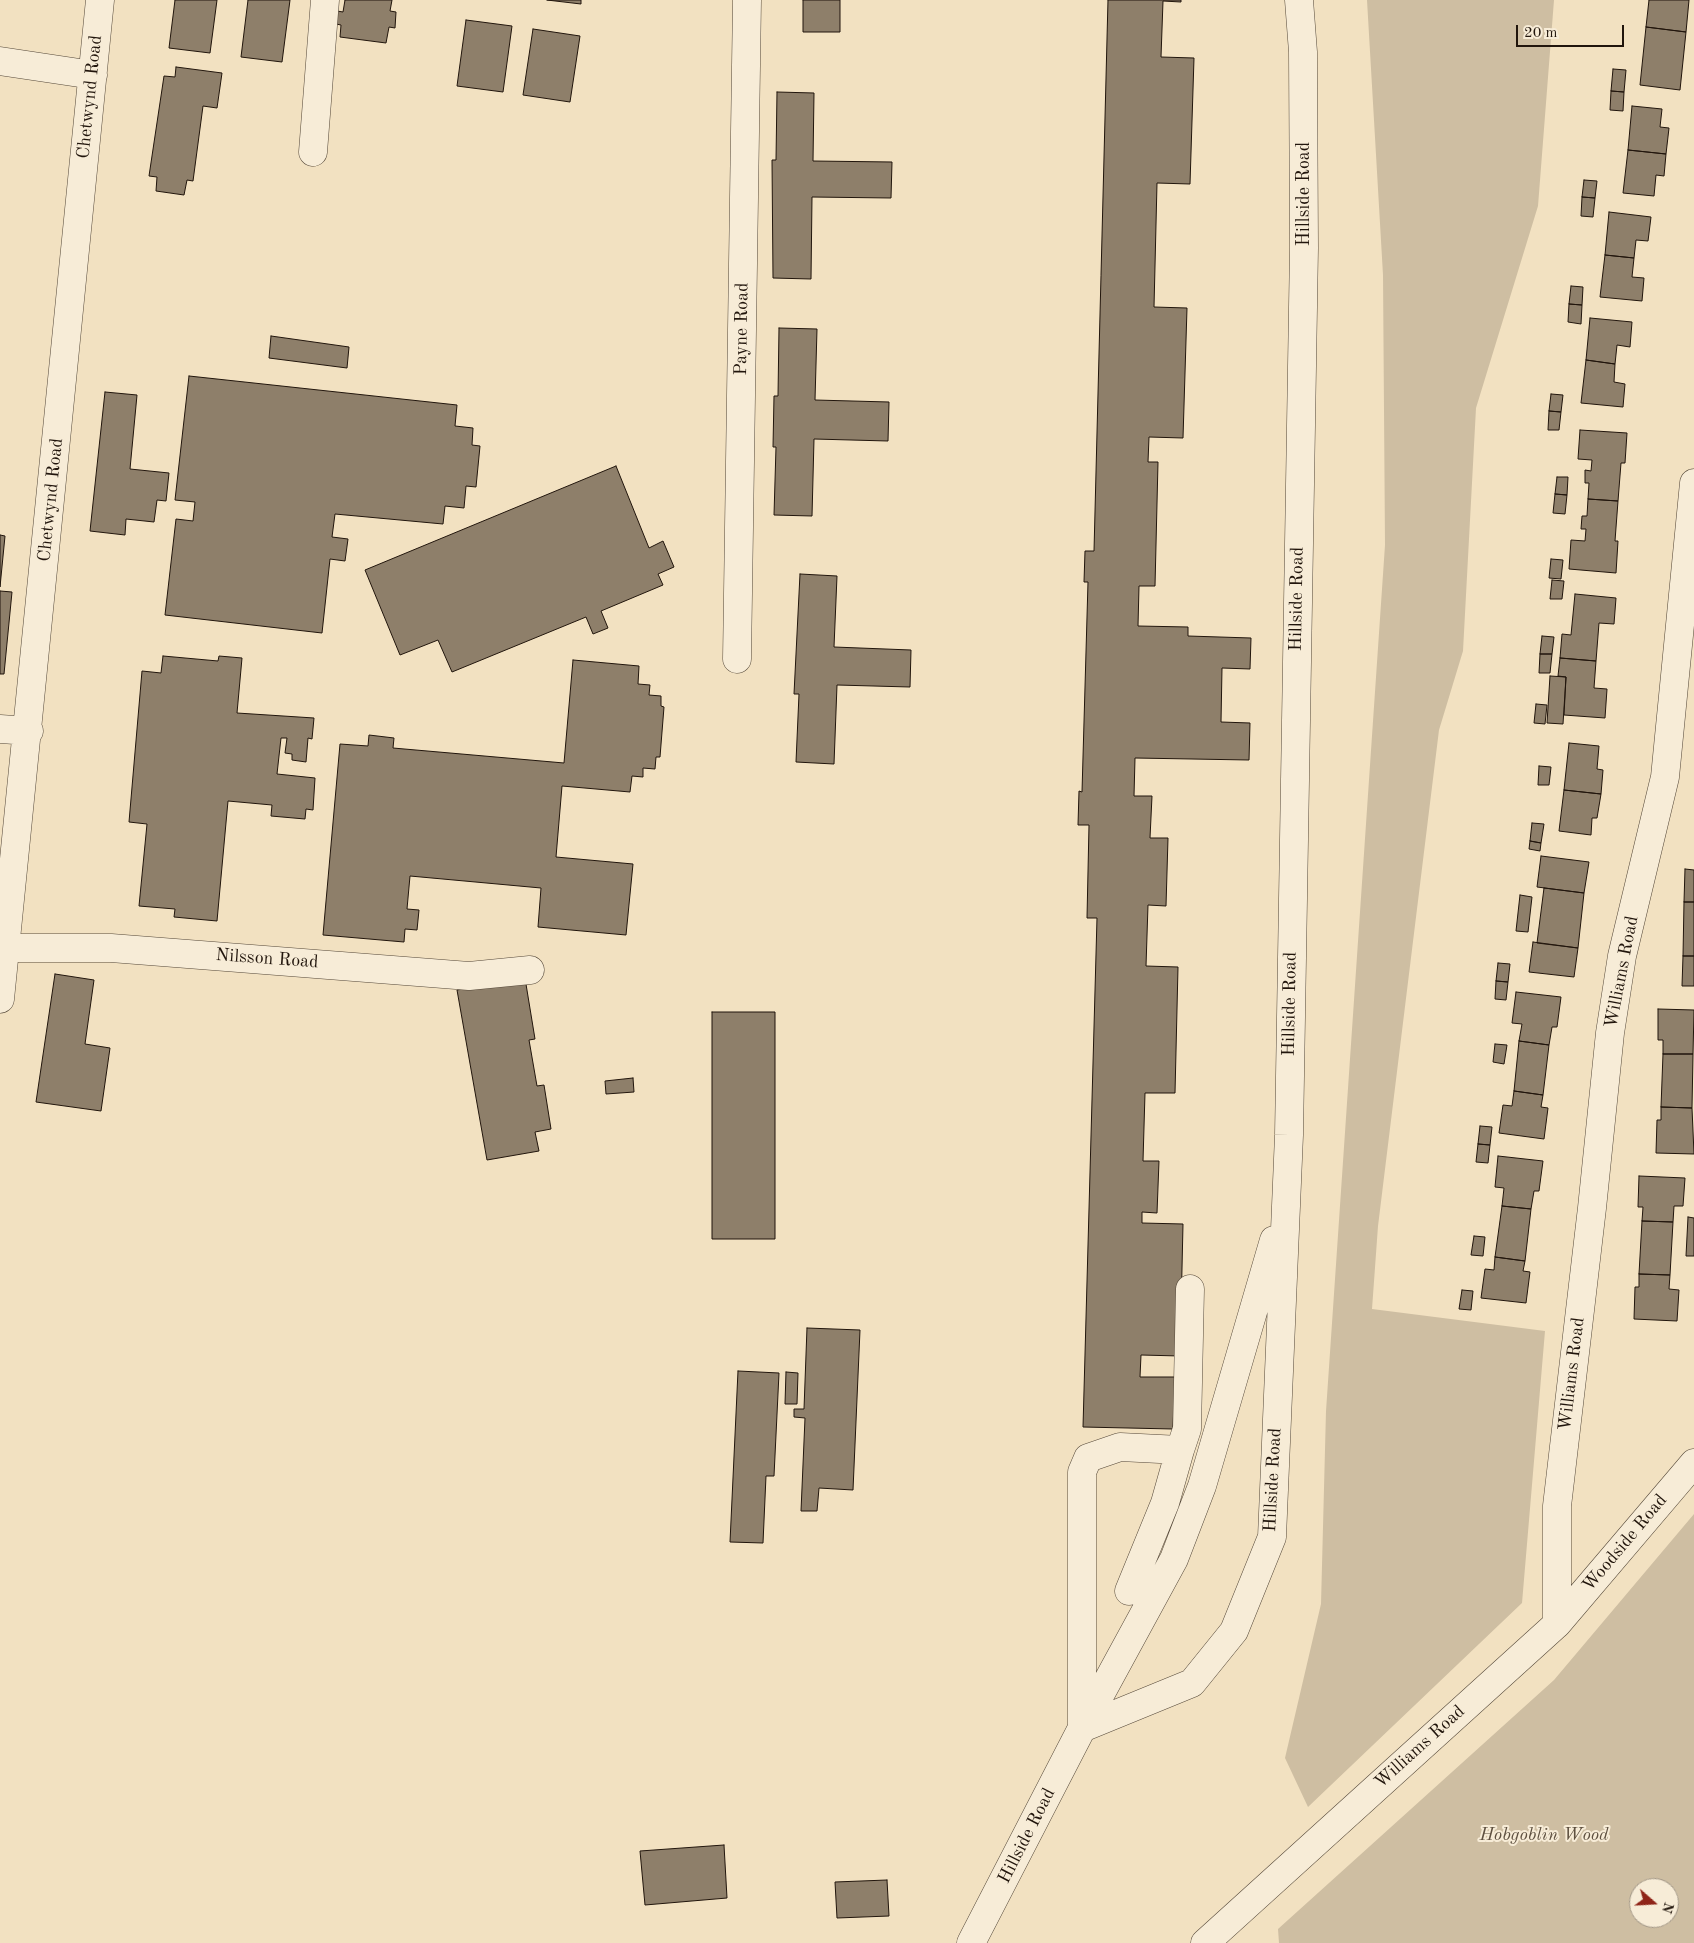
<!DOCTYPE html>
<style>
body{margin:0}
#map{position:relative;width:1694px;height:1943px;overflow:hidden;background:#f2e1c1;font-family:"Old Standard TT",serif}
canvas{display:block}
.north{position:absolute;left:1629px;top:1878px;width:50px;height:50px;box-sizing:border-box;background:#f7ecd7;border:1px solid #a19686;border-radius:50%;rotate:109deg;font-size:14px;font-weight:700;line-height:20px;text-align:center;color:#21150c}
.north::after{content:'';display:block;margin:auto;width:18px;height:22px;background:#8f2418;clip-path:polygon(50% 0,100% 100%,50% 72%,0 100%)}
.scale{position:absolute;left:1516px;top:25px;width:108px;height:22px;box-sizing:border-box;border:2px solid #21150c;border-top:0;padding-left:6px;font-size:15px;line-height:18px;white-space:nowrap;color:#21150c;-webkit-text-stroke:4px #f7ecd7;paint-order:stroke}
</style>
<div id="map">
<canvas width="1694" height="1943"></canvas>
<div class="north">N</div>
<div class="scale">20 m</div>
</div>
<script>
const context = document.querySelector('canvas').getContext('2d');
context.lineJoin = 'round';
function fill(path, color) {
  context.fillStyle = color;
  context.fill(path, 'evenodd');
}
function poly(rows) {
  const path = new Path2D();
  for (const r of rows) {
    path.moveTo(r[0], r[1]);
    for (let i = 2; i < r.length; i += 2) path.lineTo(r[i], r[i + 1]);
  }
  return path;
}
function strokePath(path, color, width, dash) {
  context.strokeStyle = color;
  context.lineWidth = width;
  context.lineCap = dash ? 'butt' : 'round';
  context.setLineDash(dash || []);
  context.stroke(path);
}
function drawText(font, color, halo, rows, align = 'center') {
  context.font = font + ' "Old Standard TT",serif';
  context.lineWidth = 4;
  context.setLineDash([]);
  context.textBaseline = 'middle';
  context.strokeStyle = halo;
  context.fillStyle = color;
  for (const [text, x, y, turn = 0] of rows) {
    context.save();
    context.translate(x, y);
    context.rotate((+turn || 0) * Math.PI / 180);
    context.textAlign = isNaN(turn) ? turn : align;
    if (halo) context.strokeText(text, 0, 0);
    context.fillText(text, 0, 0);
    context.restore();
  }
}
fill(poly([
 [1367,0,1554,0,1538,206,1476,408,1463,651,1439,730,1378,1226,1372,1309,1545,1331,1522,1603,1308,1807,1285,1758,1321,1604,1326,1411,1385,545,1383,275],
 [1694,1514,1694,1943,1279,1943,1278,1929,1554,1680],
 [1639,1888,1669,1888,1669,1918,1639,1918]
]), '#cebea2');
const building = poly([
 [175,0,217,0,210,53,169,48,175,0],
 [248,0,290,0,282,62,241,57,248,0],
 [345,0,392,0,390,11,396,12,395,28,389,27,386,43,340,37,341,25,336,24,337,11,343,12,345,0],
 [547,0,581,0,581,4,547,0],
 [803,0,840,0,840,32,803,32,803,0],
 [1108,0,1181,0,1181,2,1163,1,1161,57,1194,58,1190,184,1157,183,1154,307,1187,308,1183,438,1149,437,1148,462,1158,462,1155,586,1139,586,1138,626,1188,627,1188,636,1251,638,1250,669,1222,668,1221,722,1250,723,1249,760,1135,758,1134,796,1152,796,1150,838,1168,838,1166,906,1148,905,1146,966,1178,967,1175,1093,1145,1093,1143,1161,1159,1161,1157,1213,1142,1212,1142,1223,1183,1224,1180,1356,1141,1355,1140,1377,1175,1377,1173,1429,1083,1427,1097,918,1087,918,1089,825,1078,825,1079,791,1082,792,1088,582,1084,582,1085,551,1094,551,1108,0],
 [1649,0,1689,0,1686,32,1646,27,1649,0],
 [466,20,512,26,503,92,457,86,466,20],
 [1646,27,1686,32,1680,90,1640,85,1646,27],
 [533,29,580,36,570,102,523,95,533,29],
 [176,67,222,73,217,108,203,106,193,181,187,180,184,195,156,191,157,177,149,176,164,76,175,77,176,67],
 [1613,69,1626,70,1624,92,1611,91,1613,69],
 [1611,91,1624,92,1623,111,1610,110,1611,91],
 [777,92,814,93,813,161,892,162,891,198,812,197,811,279,773,278,772,160,776,160,777,92],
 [1632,106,1662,109,1660,127,1669,128,1666,154,1628,150,1632,106],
 [1628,150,1666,154,1664,176,1656,175,1654,196,1623,193,1628,150],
 [1584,180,1597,181,1595,198,1582,197,1584,180],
 [1582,197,1595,198,1593,217,1581,216,1582,197],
 [1609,212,1651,217,1648,241,1636,240,1634,258,1605,255,1609,212],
 [1605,255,1634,258,1632,277,1644,278,1642,301,1600,297,1605,255],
 [1571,286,1583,287,1582,305,1569,304,1571,286],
 [1569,304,1582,305,1581,324,1568,322,1569,304],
 [1590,318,1632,322,1630,347,1617,345,1615,364,1586,360,1590,318],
 [779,328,817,329,815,400,889,402,888,441,814,439,812,516,774,515,776,447,773,447,774,396,778,396,779,328],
 [271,336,349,347,347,368,269,358,271,336],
 [1586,360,1615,364,1614,382,1625,384,1623,407,1581,403,1586,360],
 [189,376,457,405,455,426,473,428,472,445,480,446,476,487,466,486,464,508,445,506,443,524,335,514,332,537,348,539,345,561,330,559,322,633,165,615,176,519,193,521,195,502,175,500,189,376],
 [105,392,137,395,130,469,169,473,166,501,157,500,154,522,126,519,125,535,90,531,105,392],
 [1551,394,1563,395,1561,412,1549,411,1551,394],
 [1549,411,1561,412,1559,430,1548,430,1549,411],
 [1580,430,1627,433,1625,463,1621,463,1618,501,1588,499,1589,483,1585,483,1585,470,1591,471,1592,460,1578,459,1580,430],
 [616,466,649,548,663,541,674,567,658,574,663,585,601,611,608,628,593,634,586,617,452,672,438,640,400,655,365,570,616,466],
 [1557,477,1568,477,1567,495,1555,494,1557,477],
 [1555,494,1567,495,1565,514,1553,513,1555,494],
 [1588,499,1618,501,1615,541,1618,541,1616,573,1569,569,1571,540,1585,541,1586,529,1581,529,1582,516,1587,516,1588,499],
 [0,535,5,536,0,587,0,535],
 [1551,559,1563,560,1561,579,1549,578,1551,559],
 [800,574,837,576,834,647,911,650,910,687,837,685,834,764,796,762,799,694,794,694,800,574],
 [1552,580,1564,581,1562,599,1550,599,1552,580],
 [0,591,12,592,4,674,0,674,0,591],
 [1575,594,1616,598,1614,624,1599,623,1596,661,1560,658,1562,634,1571,635,1575,594],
 [1542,636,1554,637,1552,654,1540,654,1542,636],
 [1540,654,1552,654,1550,673,1539,673,1540,654],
 [163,656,218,661,219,656,242,658,237,713,314,718,312,739,308,738,306,762,292,760,292,754,285,753,287,738,281,738,277,774,315,778,313,810,306,809,305,819,271,816,272,805,228,801,217,921,174,917,175,909,139,906,147,824,129,822,142,671,161,673,163,656],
 [1560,658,1596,661,1594,688,1607,689,1605,718,1564,715,1566,677,1558,676,1560,658],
 [573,660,639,666,638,684,650,685,649,695,661,696,661,706,664,707,660,757,656,757,655,769,643,768,643,777,632,776,630,792,562,786,556,857,633,864,626,935,538,927,541,888,410,876,407,909,419,910,417,930,405,929,404,942,323,935,340,744,368,746,369,735,394,738,393,748,564,763,573,660],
 [1550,676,1566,677,1563,724,1547,723,1550,676],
 [1536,704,1547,705,1545,724,1534,723,1536,704],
 [1569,743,1599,746,1597,769,1603,770,1601,794,1564,790,1569,743],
 [1539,766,1551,767,1549,785,1538,785,1539,766],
 [1564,790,1601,794,1597,818,1592,818,1591,835,1559,831,1564,790],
 [1532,823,1544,824,1541,843,1530,841,1532,823],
 [1530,841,1541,843,1540,851,1529,849,1530,841],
 [1541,856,1589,862,1584,893,1537,887,1541,856],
 [1685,869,1694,870,1694,902,1684,902,1685,869],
 [1544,888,1584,893,1578,948,1537,943,1544,888],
 [1520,895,1532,897,1528,932,1516,931,1520,895],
 [1684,902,1694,902,1694,956,1683,956,1684,902],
 [1533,942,1578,948,1574,977,1529,972,1533,942],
 [1683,956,1694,956,1694,986,1682,986,1683,956],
 [1498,963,1510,964,1508,982,1496,981,1498,963],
 [55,974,94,980,85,1044,110,1048,101,1111,36,1102,55,974],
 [525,978,535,1039,529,1040,537,1086,544,1085,551,1129,535,1132,539,1151,487,1160,457,990,525,978],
 [1496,981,1508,982,1506,1000,1495,999,1496,981],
 [1516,992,1561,997,1557,1027,1552,1027,1549,1045,1519,1041,1522,1024,1512,1023,1516,992],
 [1658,1009,1694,1010,1693,1054,1663,1054,1663,1040,1658,1040,1658,1009],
 [712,1012,775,1012,775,1239,712,1239,712,1012],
 [1519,1041,1549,1045,1543,1095,1514,1091,1519,1041],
 [1495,1044,1507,1045,1504,1064,1493,1062,1495,1044],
 [1663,1054,1693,1054,1692,1108,1661,1107,1663,1054],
 [633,1078,634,1092,606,1094,605,1081,633,1078],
 [1514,1091,1543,1095,1541,1107,1548,1108,1544,1139,1499,1133,1503,1105,1512,1106,1514,1091],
 [1661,1107,1692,1108,1694,1154,1656,1153,1657,1120,1661,1120,1661,1107],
 [1480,1126,1492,1127,1490,1145,1478,1144,1480,1126],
 [1478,1144,1490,1145,1488,1163,1476,1162,1478,1144],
 [1498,1156,1543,1161,1539,1191,1534,1191,1531,1209,1502,1206,1504,1188,1495,1187,1498,1156],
 [1639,1176,1685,1178,1683,1206,1674,1206,1673,1222,1642,1221,1643,1207,1638,1207,1639,1176],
 [1502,1206,1531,1209,1525,1261,1495,1257,1502,1206],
 [1688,1217,1694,1218,1694,1256,1686,1256,1688,1217],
 [1642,1221,1673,1222,1670,1275,1639,1274,1642,1221],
 [1474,1236,1485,1237,1483,1256,1471,1255,1474,1236],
 [1495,1257,1525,1261,1523,1271,1530,1272,1526,1303,1481,1298,1485,1269,1494,1270,1495,1257],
 [1639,1274,1670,1275,1669,1289,1679,1290,1677,1321,1634,1319,1635,1287,1639,1287,1639,1274],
 [1462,1290,1473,1291,1471,1310,1459,1309,1462,1290],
 [807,1328,860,1330,853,1490,819,1488,817,1511,801,1511,805,1418,794,1417,794,1409,804,1409,807,1328],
 [738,1371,779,1373,774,1476,766,1476,763,1543,730,1542,738,1371],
 [786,1372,798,1373,797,1404,785,1404,786,1372],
 [724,1845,727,1898,645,1905,640,1851,724,1845],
 [887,1880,889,1916,837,1918,835,1882,887,1880]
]);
fill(building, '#8e7f6a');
strokePath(building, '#21150c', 1);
const minor = poly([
 [0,61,93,75],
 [313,152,325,0],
 [737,659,747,0],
 [0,729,29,731],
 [0,948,111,948,469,976,530,970],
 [0,999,100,0],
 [1190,1289,1187,1429,1180,1450,1120,1447,1088,1458,1082,1472,1082,1728,1192,1683,1234,1631,1272,1537,1289,1135,1304,248,1303,52,1299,0],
 [1129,1591,1165,1503,1180,1450],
 [1557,1624,1694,1463],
 [971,1943,1082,1728,1174,1559,1202,1486,1274,1240],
 [1205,1943,1557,1624,1557,1506,1592,1208,1610,1033,1622,956,1665,777,1694,483]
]);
strokePath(minor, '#554839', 29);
strokePath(minor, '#f7ecd7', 28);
drawText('18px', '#21150c', '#f7ecd7', [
 ["Chetwynd Road",90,97,-84],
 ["Hillside Road",1304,194,-90],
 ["Payne Road",742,329,-89],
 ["Chetwynd Road",51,500,-84],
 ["Hillside Road",1297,599,-89],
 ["Nilsson Road",267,959,4],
 ["Williams Road",1622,972,-79],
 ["Hillside Road",1290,1004,-89],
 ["Williams Road",1572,1374,-83],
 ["Hillside Road",1273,1480,-87],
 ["Woodside Road",1625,1543,-50],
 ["Williams Road",1420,1747,-42],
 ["Hillside Road",1027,1836,-63]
]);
drawText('italic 18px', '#5e5040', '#f7ecd7', [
 ["Hobgoblin Wood",1544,1835]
]);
</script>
